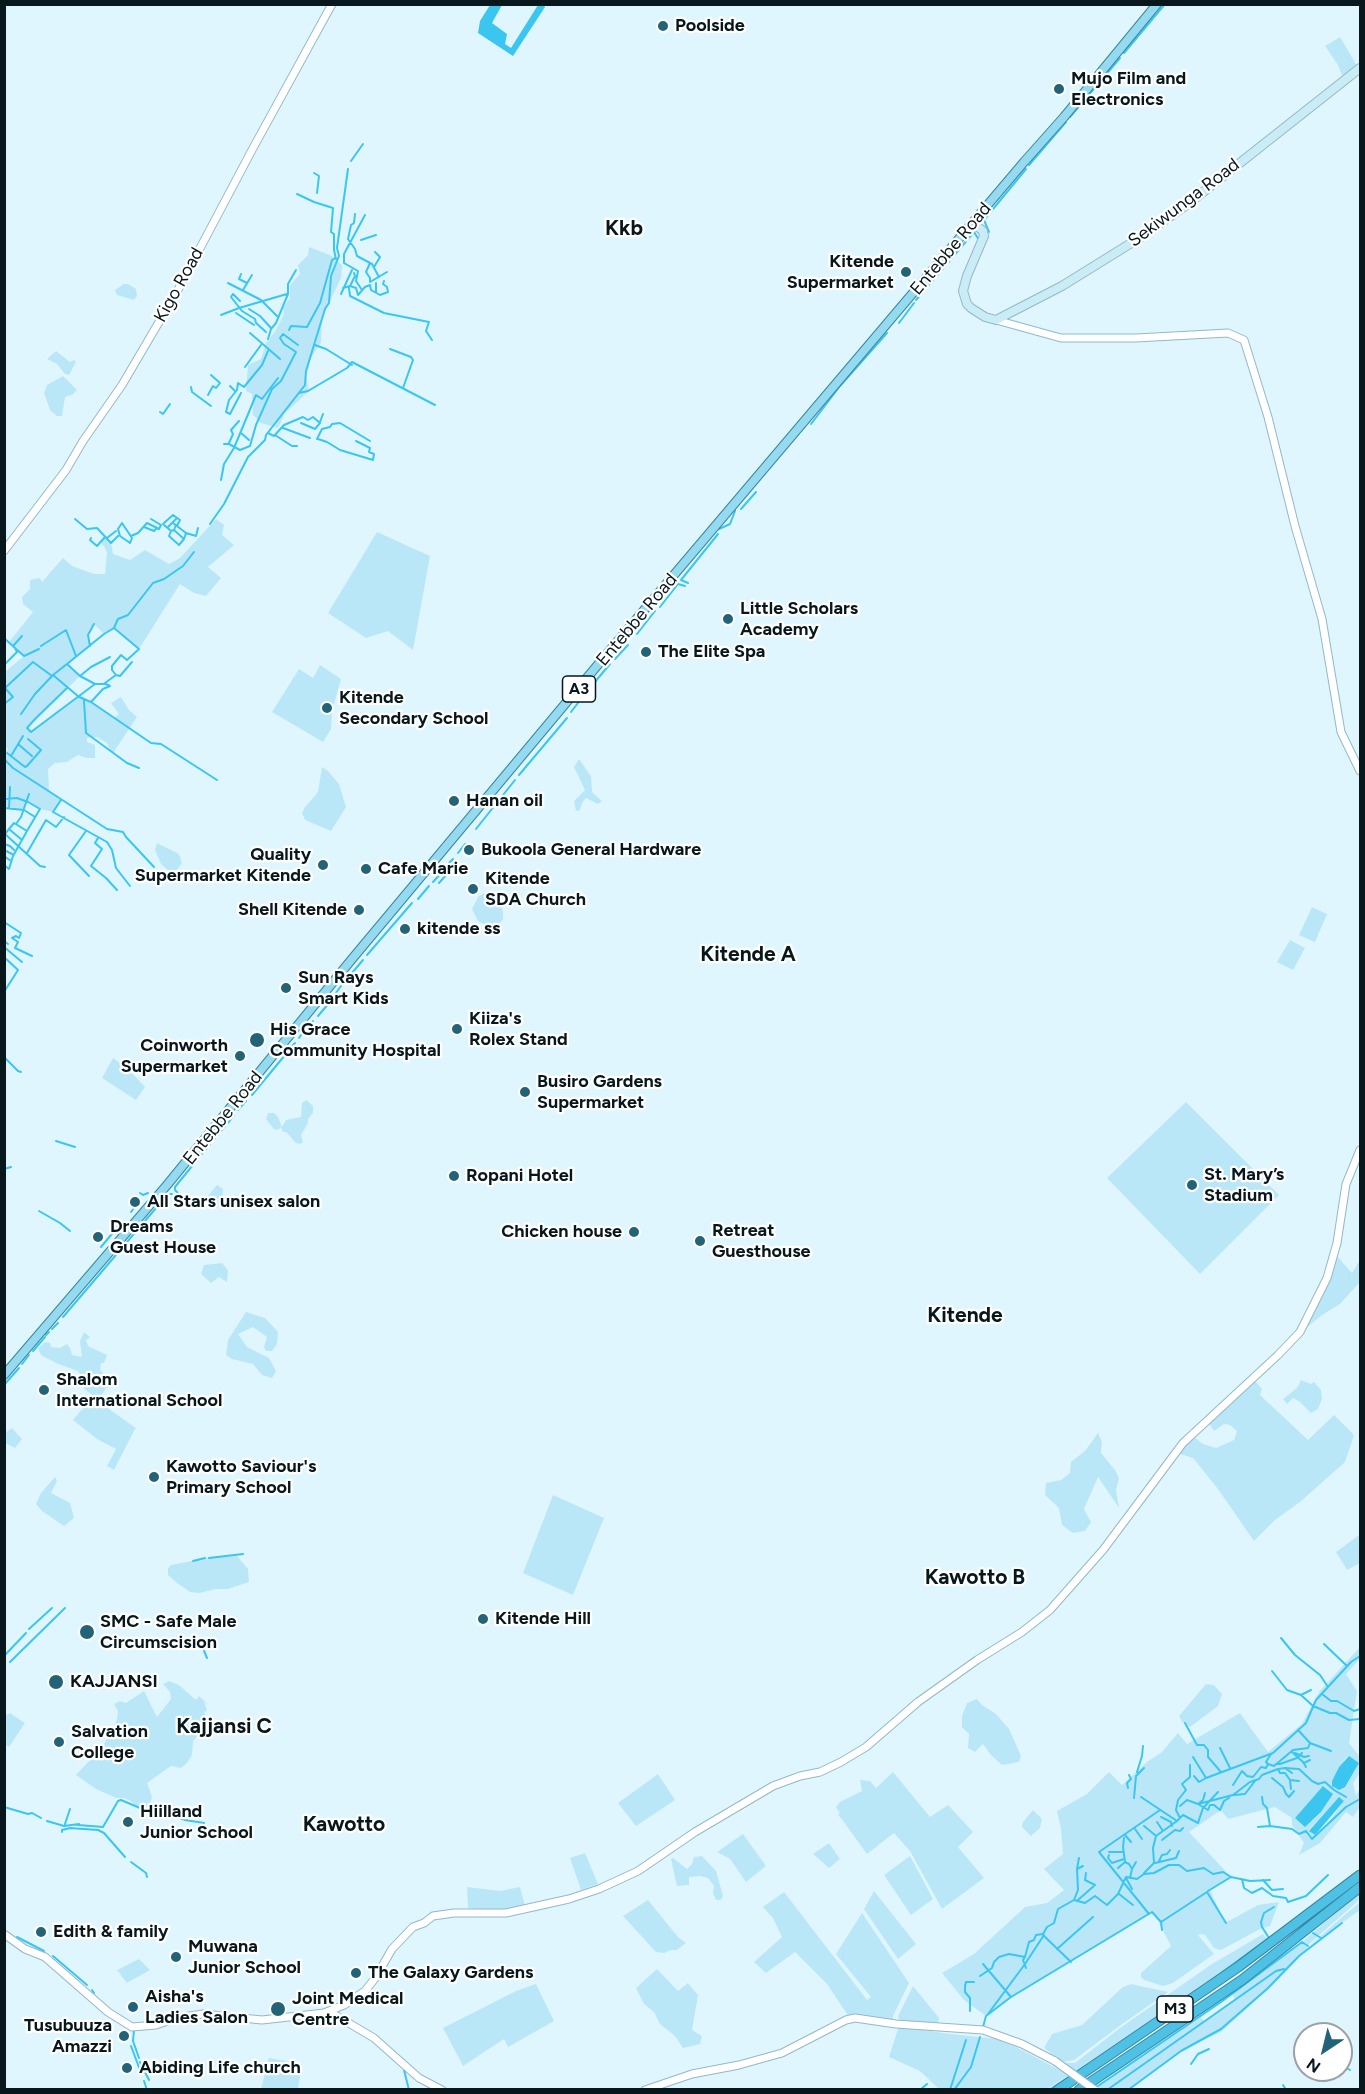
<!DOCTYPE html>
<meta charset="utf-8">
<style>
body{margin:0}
#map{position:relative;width:1365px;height:2094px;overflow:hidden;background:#dff6ff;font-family:Figtree,sans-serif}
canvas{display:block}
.frame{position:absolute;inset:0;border:6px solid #08171c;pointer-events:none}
.north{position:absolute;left:1293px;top:2022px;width:60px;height:60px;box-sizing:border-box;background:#fff;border:2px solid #9ca2a4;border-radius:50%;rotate:215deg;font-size:16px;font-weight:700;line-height:24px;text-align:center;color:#08171c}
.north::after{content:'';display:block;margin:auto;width:21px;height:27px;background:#236378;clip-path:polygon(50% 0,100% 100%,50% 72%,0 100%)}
</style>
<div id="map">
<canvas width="1365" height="2094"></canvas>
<div class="frame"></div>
<div class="north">N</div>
</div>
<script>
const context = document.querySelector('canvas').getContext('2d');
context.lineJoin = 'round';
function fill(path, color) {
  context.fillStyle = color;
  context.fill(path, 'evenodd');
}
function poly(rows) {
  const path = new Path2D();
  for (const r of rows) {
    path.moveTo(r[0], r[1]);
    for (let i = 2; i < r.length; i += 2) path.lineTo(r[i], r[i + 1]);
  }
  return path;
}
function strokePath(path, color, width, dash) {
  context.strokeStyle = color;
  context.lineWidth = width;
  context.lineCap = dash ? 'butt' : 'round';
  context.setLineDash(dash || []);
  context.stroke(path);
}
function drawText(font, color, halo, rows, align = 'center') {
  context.font = font + ' Figtree,sans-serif';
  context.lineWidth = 4.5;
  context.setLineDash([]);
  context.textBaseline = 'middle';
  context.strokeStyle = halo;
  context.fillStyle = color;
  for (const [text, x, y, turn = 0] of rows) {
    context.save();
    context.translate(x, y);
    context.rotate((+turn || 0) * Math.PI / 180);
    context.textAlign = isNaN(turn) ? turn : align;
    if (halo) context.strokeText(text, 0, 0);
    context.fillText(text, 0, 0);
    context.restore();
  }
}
fill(poly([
 [1340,37,1357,66,1343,78,1338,65,1325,46],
 [309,247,330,255,342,265,341,278,322,318,321,342,311,358,306,376,309,391,285,413,278,428,261,423,253,415,252,394,246,391,248,365,261,359,266,343,276,330,284,314,283,308,290,298,290,285,300,274,298,265,308,255],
 [124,284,128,284,136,289,137,296,134,300,117,295,115,290],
 [56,351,70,362,74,360,76,362,69,375,65,374,57,364,47,359],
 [63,376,77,390,72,395,65,397,62,416,57,416,50,410,44,393,47,385],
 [216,519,224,525,222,535,234,545,208,567,221,578,206,596,194,593,180,584,139,649,115,628,104,634,94,624,88,635,90,647,67,664,80,676,28,728,31,731,81,695,114,718,119,714,111,703,121,697,129,710,137,717,113,753,110,750,107,743,97,737,87,738,87,742,95,745,95,758,87,758,78,755,67,762,55,763,48,769,49,791,61,800,53,812,40,809,26,801,24,810,5,808,5,752,8,749,5,747,5,672,24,656,9,642,33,612,23,604,22,597,30,589,30,580,40,578,42,582,63,558,72,566,94,574,105,574,107,552,101,542,105,537,111,543,113,554,130,560,145,550,169,564,180,558],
 [377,532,430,556,413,650,388,631,366,638,328,613],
 [320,665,341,679,332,711,331,729,323,742,272,712,299,669,313,678],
 [579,759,591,776,592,792,602,801,598,804,586,798,582,803,580,810,576,811,574,801,585,790,574,767],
 [322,767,328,771,339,784,346,807,331,831,305,820,302,813,305,807,318,792],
 [157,843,179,854,182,863,177,870,168,870,161,864,155,850],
 [484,893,491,895,501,903,503,913,503,920,496,926,489,927,478,921,472,909,478,897],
 [1312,907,1327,914,1315,942,1299,935],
 [1290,940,1305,948,1293,970,1277,962],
 [113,1058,128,1069,145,1087,136,1100,102,1078],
 [306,1100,313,1106,313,1113,308,1119,308,1123,301,1135,303,1142,300,1144,296,1143,286,1132,283,1132,281,1127,278,1130,274,1129,266,1119,268,1113,274,1113,278,1117,282,1127,286,1120,301,1117,302,1103],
 [1186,1102,1279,1195,1200,1274,1107,1178],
 [217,1185,223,1189,222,1201,217,1208,213,1207,207,1197],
 [1336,1255,1352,1273,1360,1260,1360,1282,1340,1304,1322,1315,1305,1329],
 [222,1263,228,1270,227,1282,219,1277,211,1283,201,1274,204,1265],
 [246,1312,265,1318,278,1332,277,1344,272,1351,266,1351,264,1347,267,1337,253,1327,238,1334,247,1347,269,1358,276,1371,272,1378,262,1375,253,1364,232,1359,226,1355,228,1340],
 [84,1332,90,1337,86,1340,88,1346,107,1355,104,1363,101,1363,100,1370,110,1380,111,1387,106,1388,98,1401,137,1429,135,1429,114,1470,107,1466,116,1449,97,1439,73,1420,93,1396,80,1385,73,1382,71,1377,73,1376,79,1379,82,1377,78,1371,58,1364,41,1355,38,1348,45,1342,50,1343,51,1347,60,1348,67,1344,70,1348,72,1355,82,1357,80,1341],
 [1301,1380,1311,1384,1314,1382,1321,1390,1322,1399,1318,1409,1311,1413,1300,1402,1293,1398,1287,1404,1283,1399,1297,1388],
 [1255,1381,1262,1389,1260,1395,1308,1440,1334,1415,1354,1435,1345,1462,1300,1502,1275,1520,1254,1541,1218,1489,1193,1458,1177,1453,1193,1436,1203,1444,1216,1448,1234,1440,1237,1431,1230,1425,1224,1424,1214,1431,1208,1422],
 [12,1428,22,1439,15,1448,7,1444,5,1440,5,1433],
 [1098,1433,1102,1442,1101,1453,1115,1470,1119,1478,1116,1490,1119,1508,1098,1477,1084,1509,1091,1522,1085,1531,1073,1533,1062,1525,1059,1508,1045,1495,1046,1483,1061,1480,1070,1473,1071,1462,1085,1451],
 [55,1477,57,1481,51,1493,70,1503,74,1518,64,1526,42,1511,36,1504,41,1493],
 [553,1495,604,1518,573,1595,523,1573],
 [1359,1535,1360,1563,1347,1570,1336,1552],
 [237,1556,248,1569,249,1582,228,1589,215,1589,200,1593,190,1592,177,1583,168,1575,168,1568,171,1565,207,1558],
 [1360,1647,1360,1659,1346,1674,1357,1691,1349,1743,1360,1757,1360,1773,1353,1783,1356,1796,1360,1788,1360,1807,1353,1817,1346,1812,1320,1843,1299,1855,1304,1843,1292,1825,1292,1818,1275,1807,1228,1819,1221,1810,1189,1832,1231,1877,1210,1890,1225,1923,1258,1905,1279,1902,1270,1926,1260,1929,1221,1950,1214,1948,1205,1935,1201,1934,1198,1935,1214,1954,1173,1983,1163,1986,1144,1980,1141,1977,1141,1973,1171,1946,1159,1923,1160,1921,1152,1913,1011,1997,986,2016,964,2000,942,1973,974,1954,1025,1907,1047,1903,1064,1890,1044,1869,1063,1854,1061,1829,1057,1811,1087,1794,1109,1772,1122,1785,1147,1762,1162,1752,1178,1733,1187,1744,1240,1713,1268,1752,1302,1724,1319,1692],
 [1349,1756,1356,1769,1345,1784,1332,1781,1345,1759],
 [1324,1786,1333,1794,1321,1812,1312,1821,1295,1818],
 [1339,1798,1344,1801,1330,1820,1314,1835,1309,1830],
 [169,1681,179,1685,196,1700,199,1696,208,1704,204,1702,207,1710,204,1713,210,1723,193,1741,192,1755,187,1763,181,1768,171,1766,147,1783,152,1797,149,1807,137,1808,131,1801,124,1798,116,1798,96,1789,76,1775,103,1746,117,1720,118,1711,114,1704,120,1701,126,1703,144,1691,157,1717,171,1699,170,1692,163,1684],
 [1206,1684,1214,1685,1222,1694,1218,1706,1190,1727,1182,1722,1179,1716],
 [977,1699,982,1705,996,1714,1009,1729,1021,1756,1019,1762,1002,1765,991,1755,983,1744,975,1752,968,1748,969,1734,962,1727,962,1716,967,1703],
 [10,1713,25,1723,9,1747,5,1744,4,1716],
 [893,1772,930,1817,948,1805,973,1832,958,1847,984,1878,942,1909,910,1851,894,1833,867,1854,838,1814,840,1813,836,1807,840,1802,862,1791,860,1780,870,1781,876,1788],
 [658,1774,675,1800,636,1826,618,1803],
 [1033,1810,1042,1819,1040,1828,1031,1836,1022,1827,1023,1822],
 [743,1834,766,1866,746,1882,730,1859,717,1852],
 [829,1843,840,1859,829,1868,813,1854],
 [585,1853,598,1884,581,1890,570,1858],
 [702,1856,716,1871,723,1896,721,1900,716,1900,713,1893,714,1886,708,1878,700,1876,689,1877,689,1885,677,1886,671,1859,673,1858,687,1869,692,1864,694,1857],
 [910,1856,933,1899,911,1915,884,1875],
 [467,1887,500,1891,520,1887,525,1906,501,1911,468,1908],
 [874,1891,916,1944,898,1959,864,1909],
 [784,1892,867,2000,871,1997,836,1954,862,1913,909,1983,893,2016,893,2021,852,2015,849,2017,827,1984,795,1952,766,1973,754,1962,782,1937,773,1918,763,1907],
 [1360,1892,1358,1901,1308,1945,1303,1941],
 [648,1900,678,1937,686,1943,677,1950,671,1950,664,1953,656,1952,623,1916],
 [1360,1902,1360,1910,1309,1946,1340,1919],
 [1263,1934,1268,1939,1240,1959,1076,2072,1064,2063,1075,2063,1120,2028,1212,1964],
 [1301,1942,1308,1948,1272,1986,1221,2032,1181,2051,1128,2089,1101,2089,1097,2087,1200,2016,1204,2021,1235,2000,1232,1994],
 [139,1959,150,1970,127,1983,117,1970],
 [657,1969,678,1991,688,1983,698,1995,692,2030,702,2036,700,2044,683,2048,675,2036,660,2024,654,2012,644,2004,636,1988],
 [536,1984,554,2021,508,2047,504,2039,463,2066,443,2028,516,1991],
 [1131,1984,1168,1992,1118,2027,1074,2060,1063,2062,1044,2048,1052,2034,1082,2025,1123,1987],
 [913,1986,939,2018,938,2023,900,2022,898,2016],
 [899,2026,943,2033,996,2039,1016,2047,1069,2075,1047,2089,939,2089,920,2071,889,2057],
 [269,2058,302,2064,298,2089,261,2089]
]), '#bae7f7');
fill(poly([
 [490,5,502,5,492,23,507,34,505,44,511,48,538,5,544,5,545,7,513,56,478,33,480,21],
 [1349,1756,1359,1763,1345,1787,1339,1790,1332,1786,1332,1781,1339,1767],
 [1323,1786,1333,1794,1321,1812,1305,1827,1295,1818],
 [1339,1797,1344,1801,1315,1835,1309,1831]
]), '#3ac6ef');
strokePath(poly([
 [1124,53,1165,4],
 [1070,117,1120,58],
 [351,161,363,144],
 [1029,165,1066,122],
 [314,173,319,176,317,193],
 [297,194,314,202,333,208,331,232,334,234,334,250,336,259],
 [355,214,354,223,351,225,348,239,355,249,357,256,372,264,379,277],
 [989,232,984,220,1026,169],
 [361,240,376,235],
 [370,263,366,272,370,278,370,282,387,272],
 [374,267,380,257,375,252],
 [241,274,239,279,247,283],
 [228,283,261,300,277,316],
 [350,286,355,276,354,273],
 [343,288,350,286,356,288,358,295,365,287,370,285,371,290,380,295,388,292,387,287,383,284,384,281],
 [349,288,350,296,384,313,429,322,426,331,432,340],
 [243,290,252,275],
 [362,290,356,281,358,271,344,263,344,254,365,215],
 [376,292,376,283],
 [341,294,352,270],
 [916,300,974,232,979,240],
 [240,301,233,294,231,297,242,311,255,319,256,323,266,332],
 [249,309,260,316,271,328],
 [236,313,254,325],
 [221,315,239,308,287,294],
 [899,323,914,303],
 [289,330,291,326,307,327,320,303,332,260,335,258],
 [250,333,280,359],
 [268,339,271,329,276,323,288,294,288,284,296,270],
 [315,345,326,349,352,365],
 [390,349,411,357,413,360,403,388],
 [245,367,261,345],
 [230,386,235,391],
 [191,387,192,392,211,406],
 [241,393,230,414,226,412,229,400,237,390,238,383,244,387,262,365,268,351],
 [299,393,308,391,347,368,352,362,435,405],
 [208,395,213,386,216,388,220,383,211,375],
 [160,412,163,414,170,404],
 [320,422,323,414],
 [811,424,840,386,887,333],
 [283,428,310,438],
 [241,433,249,440],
 [268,433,274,436,284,425,303,417,308,420,313,417,320,423,315,429,301,423],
 [275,435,292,446,297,446],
 [317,439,322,429,330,427,332,424,340,423,370,441],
 [318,439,327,442,340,450,373,460,374,454,369,452,370,448,356,441],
 [229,443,233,434,231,430,239,421],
 [224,444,229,444,240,450,250,446,256,425,272,389,281,381,296,352,284,344,280,338,283,334,298,345],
 [221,480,224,464,234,448,256,395,262,399,278,378],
 [741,509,756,492],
 [75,519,87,529,97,528,111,543,118,536],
 [122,523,132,538,130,543,120,536,118,529,122,523],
 [164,523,173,515,180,520,177,526],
 [173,523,186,533,196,536,198,528],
 [163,524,171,531],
 [210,524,224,504,248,457,265,440,266,435,305,385,306,371,325,309,329,303,331,276,339,256,337,248,348,169],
 [176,525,174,530,171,531,169,536,179,545,184,539],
 [144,527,154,531,157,528],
 [168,527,177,518],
 [719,529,730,524,735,511],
 [174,530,184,539,186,533],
 [131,536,138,533,147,523,159,529,161,525,151,519],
 [91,538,90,540,97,546,105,537],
 [107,538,116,531],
 [688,583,681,580,718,534],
 [660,607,678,584,685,586],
 [114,628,139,649,127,660,121,655,112,666,112,670,116,675],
 [637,634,655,611],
 [4,638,15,648,17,652,4,665],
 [14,645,22,636],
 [41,646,66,630,76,656],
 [90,646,88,635,94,624],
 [16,649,24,656,39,649],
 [110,657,91,667,80,676,67,664,53,675,79,697,91,702,151,743,161,744,217,780],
 [615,659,628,645],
 [67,664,104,634,114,628,118,619,128,615,153,583,164,579,183,566,194,552],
 [80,676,95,684,106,684,110,686],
 [105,683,116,675,120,676,132,662],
 [67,688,35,719,27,728,31,732,95,684],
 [584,695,610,664],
 [84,701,86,733,127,763,139,768],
 [91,702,103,689,110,686],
 [4,704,13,697,5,688,33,662,52,676],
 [571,712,581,699],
 [21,714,35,694,53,675],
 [18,744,32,756],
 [7,753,25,767,27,766,41,750,28,739],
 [11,756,23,736],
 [4,759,13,768,107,829,123,832,126,837,154,867],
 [519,775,567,718],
 [4,799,17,798,28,802,40,809,27,831],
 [61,800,53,812,107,842,112,850,116,868,130,886],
 [4,808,24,810,35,817],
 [9,808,10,787],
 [16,824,21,817,29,794],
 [9,829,22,840],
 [476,829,515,780],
 [86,831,69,855,89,876],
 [5,834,40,866,45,867],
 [4,835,14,823,27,831,13,856,9,869,4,865],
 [98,838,95,843,102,849,91,866,106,878,117,890],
 [4,844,10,846,14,850],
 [4,850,12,854],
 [27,853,46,820,56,827,64,817],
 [458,853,465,844],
 [4,856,11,861],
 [453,862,455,861],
 [449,863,453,859],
 [433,882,445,869],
 [439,883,448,873],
 [418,899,429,886],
 [4,922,21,933,19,938,16,936,12,938,18,942,15,948,32,956],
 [4,941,8,944],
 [4,947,22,962],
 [367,955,412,903],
 [4,957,18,970,4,992],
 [352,973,363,960],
 [346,981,349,977],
 [333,997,341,986],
 [318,1016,329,1003],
 [306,1030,313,1021],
 [299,1038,301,1035],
 [4,1057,18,1071,21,1072],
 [252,1095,295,1043],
 [238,1110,246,1101],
 [228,1123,234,1115],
 [214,1139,225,1126],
 [56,1141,75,1147],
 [4,1169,11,1167],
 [140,1193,143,1195,148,1193],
 [189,1205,175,1190,175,1187,210,1144],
 [39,1211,60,1223,70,1231],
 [131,1212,134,1208],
 [101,1247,121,1223],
 [63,1317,168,1194,172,1194],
 [52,1329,58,1323],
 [46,1335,49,1332],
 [33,1351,45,1337],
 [22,1364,29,1355],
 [4,1385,19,1368],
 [209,1558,243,1554],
 [193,1561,205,1558],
 [29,1629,52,1608],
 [1281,1638,1295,1655,1320,1675,1328,1687],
 [200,1641,207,1658],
 [1324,1644,1347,1666],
 [4,1656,26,1633],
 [10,1662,65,1608],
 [1272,1671,1287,1690,1301,1695,1311,1690],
 [1322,1694,1331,1701,1337,1701,1354,1711,1360,1709],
 [1301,1695,1313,1706,1330,1713,1336,1713,1349,1720,1360,1719],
 [1185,1723,1197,1745,1204,1745,1208,1750,1208,1757,1221,1772],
 [1298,1730,1310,1743,1331,1751],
 [1220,1748,1230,1768],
 [1292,1752,1303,1762,1306,1767],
 [1295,1753,1304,1757,1309,1756],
 [1193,1757,1206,1778,1199,1782,1194,1776],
 [1304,1763,1310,1760],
 [1268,1764,1266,1762,1271,1754],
 [1276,1764,1280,1764,1297,1758,1302,1753],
 [1285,1768,1299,1769,1312,1781,1318,1784,1325,1782,1334,1790,1346,1797],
 [1278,1769,1280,1773,1285,1773,1290,1780,1291,1789],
 [1138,1773,1137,1772,1142,1756,1143,1746],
 [1206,1778,1273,1753,1306,1723,1316,1700,1351,1662,1360,1656],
 [1272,1778,1283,1787,1286,1794,1289,1797,1294,1791],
 [1290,1780,1299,1781],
 [1233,1785,1242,1771,1247,1776,1253,1777,1261,1767,1266,1768,1268,1764,1274,1766,1293,1750,1308,1748,1310,1743],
 [1128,1788,1127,1783,1131,1779,1129,1775],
 [1234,1795,1245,1794,1255,1781],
 [1141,1797,1177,1821,1156,1836,1153,1848,1154,1863,1144,1873],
 [1134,1798,1136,1776,1144,1768],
 [1198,1804,1233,1795,1250,1782,1259,1779,1262,1775,1278,1769,1285,1768,1292,1773],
 [1198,1804,1208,1810,1210,1805,1214,1805,1220,1810,1224,1801,1229,1798],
 [1180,1806,1187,1800,1198,1804,1203,1800,1205,1793],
 [4,1807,28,1814,32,1813,41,1818],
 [1161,1817,1171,1822,1172,1826],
 [1180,1818,1183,1815,1198,1823,1203,1808,1218,1792],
 [47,1821,64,1826,79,1824],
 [1177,1821,1180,1818,1176,1810,1178,1800,1186,1790,1182,1784,1190,1777,1190,1765],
 [1157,1822,1163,1831],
 [65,1824,70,1809],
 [78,1825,103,1827,118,1801,121,1800,140,1808,164,1812,185,1820,204,1823],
 [1144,1826,1155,1835],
 [1270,1826,1292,1829,1299,1834,1306,1831,1312,1839,1346,1807,1360,1799],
 [1258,1827,1270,1826,1267,1808,1263,1804,1262,1797],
 [1135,1829,1142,1839],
 [62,1832,62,1830,70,1828,98,1830,104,1833,125,1857],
 [1125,1835,1131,1842],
 [1124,1838,1123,1847,1125,1862,1129,1864,1132,1869,1130,1878],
 [1162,1840,1175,1830,1180,1831,1183,1828],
 [1109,1852,1123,1852],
 [1109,1855,1108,1858,1112,1863,1124,1859],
 [1159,1861,1162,1855,1167,1854,1170,1850],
 [131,1862,146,1873,147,1877],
 [1155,1863,1176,1858,1179,1851],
 [1118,1868,1125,1862],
 [1077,1869,1079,1858],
 [1132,1869,1136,1862],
 [1126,1878,1132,1889],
 [1242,1879,1244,1888,1252,1893,1262,1888,1273,1896,1286,1898,1288,1902,1306,1896,1328,1875],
 [1263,1880,1272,1890,1283,1889],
 [1208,1891,1231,1877],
 [1119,1894,1133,1905],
 [1074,1900,1078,1890,1077,1869,1083,1866],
 [1078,1900,1095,1885,1085,1880,1086,1873],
 [1149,1914,1099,1852,1160,1810],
 [1161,1922,1162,1930],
 [1313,1933,1321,1938],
 [1043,1935,1071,1962],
 [17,1937,44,1951],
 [1057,1949,1093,1917],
 [53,1956,87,1985],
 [1025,1957,1023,1960,1026,1968],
 [983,1964,1011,1997],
 [980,1976,992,1968,994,1962,999,1957,1009,1954,1025,1957,1029,1942,1034,1940,1036,1935,1043,1934,1047,1927,1054,1923,1058,1909,1074,1900,1085,1903,1095,1896,1107,1905,1118,1894,1126,1877,1137,1879,1144,1874,1154,1873,1169,1865,1179,1865,1187,1871,1204,1868,1213,1874,1223,1872,1231,1877,1250,1881,1270,1880],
 [1206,1984,1269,1938,1262,1927,1261,1922,1264,1913,1274,1907],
 [92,1990,94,1993],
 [970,2011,970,1998,965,1992,965,1986,966,1982,974,1982],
 [988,2014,1025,1964,1044,1935],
 [983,2027,986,2016,1011,1997,1152,1912,1161,1922,1207,1892,1226,1923],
 [134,2030,133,2041,139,2058],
 [131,2046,140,2070],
 [140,2062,149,2080],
 [1191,2064,1198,2054,1209,2049],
 [1341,2065,1350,2070],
 [407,2071,404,2070,409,2090],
 [144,2081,147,2090],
 [1283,2085,1285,2088],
 [1095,2088,1221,2002,1302,1942,1308,1946],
 [431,2089,433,2090],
 [914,2089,914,2090],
 [920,2090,927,2084],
 [950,2090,966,2040],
 [954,2090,971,2067,980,2037],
 [1049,2090,1087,2065],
 [1107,2090,1276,1971,1284,1969],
 [1128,2090,1181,2051,1221,2029,1268,1988,1299,1956,1342,1923]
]), '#3ac6ef', 2);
const tertiary = poly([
 [996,320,1061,338,1136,338,1228,333,1244,340,1268,417,1295,526,1322,619,1341,732,1360,771],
 [4,551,66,470,83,441,122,385,179,288,252,150,332,4],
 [4,1934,25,1949,45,1957,108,2012,132,2027,156,2025,176,2018,203,2014,262,2020,324,2013,344,2005,365,1991,376,1977,392,1949,413,1927,424,1923,433,1916,454,1913,506,1913,569,1899,599,1889,638,1871,695,1832,773,1786,800,1776,820,1772,841,1762,866,1747,918,1702,977,1660,1022,1632,1050,1610,1103,1550,1183,1443,1278,1355,1300,1332,1327,1278,1337,1243,1346,1184,1360,1150],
 [330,2012,374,2038,419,2078,442,2090],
 [645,2090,692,2074,739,2065,782,2053,846,2020,855,2018,896,2024,983,2030,1022,2044,1055,2061]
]);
const secondary = poly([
 [973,223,983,231,984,236,967,276,963,291,967,304,971,308,985,317,996,320,1062,286,1141,237,1188,204,1360,68]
]);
const primary = poly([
 [4,1375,167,1185,352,959,606,655,1024,162,1064,117,1157,4]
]);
const motorway = poly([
 [1058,2090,1238,1967,1360,1875],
 [1079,2090,1242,1980,1360,1887]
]);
strokePath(tertiary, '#93b8c6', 9);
strokePath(secondary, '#93b8c6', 10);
strokePath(primary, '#36869f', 10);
strokePath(motorway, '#36869f', 11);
strokePath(tertiary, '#fff', 7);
strokePath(secondary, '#caecf7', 8);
strokePath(primary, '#95daef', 8);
strokePath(motorway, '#4fc1e5', 9);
const tertiaryBridge = poly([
 [1055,2061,1095,2090]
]);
strokePath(tertiaryBridge, '#93b8c6', 9, []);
strokePath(tertiaryBridge, '#fff', 7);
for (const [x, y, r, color] of [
 [663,26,6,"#236378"],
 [1059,89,6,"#236378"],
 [906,272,6,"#236378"],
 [728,619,6,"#236378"],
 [646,652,6,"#236378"],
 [327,708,6,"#236378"],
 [454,801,6,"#236378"],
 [469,850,6,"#236378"],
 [323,865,6,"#236378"],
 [366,869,6,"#236378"],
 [473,889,6,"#236378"],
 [359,910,6,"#236378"],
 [405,929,6,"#236378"],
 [286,988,6,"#236378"],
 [457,1029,6,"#236378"],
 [257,1040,8,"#236378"],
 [240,1056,6,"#236378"],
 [525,1092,6,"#236378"],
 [454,1176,6,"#236378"],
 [1192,1185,6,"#236378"],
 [135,1202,6,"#236378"],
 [634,1232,6,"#236378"],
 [98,1237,6,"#236378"],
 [700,1241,6,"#236378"],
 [44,1390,6,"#236378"],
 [154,1477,6,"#236378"],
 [483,1619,6,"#236378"],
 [87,1632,8,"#236378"],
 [56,1682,8,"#236378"],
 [59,1742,6,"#236378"],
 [128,1822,6,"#236378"],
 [41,1932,6,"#236378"],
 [176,1957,6,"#236378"],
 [356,1973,6,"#236378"],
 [133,2007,6,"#236378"],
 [278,2009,8,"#236378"],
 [124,2036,6,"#236378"],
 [127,2068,6,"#236378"]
]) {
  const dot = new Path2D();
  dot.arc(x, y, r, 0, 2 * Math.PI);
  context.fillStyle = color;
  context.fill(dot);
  strokePath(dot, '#fff', 2);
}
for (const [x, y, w] of [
 [579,689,33],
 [1175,2009,36]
]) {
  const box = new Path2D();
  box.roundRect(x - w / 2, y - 13, w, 26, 4.5);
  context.fillStyle = '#fff';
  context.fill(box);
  strokePath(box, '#08171c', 1.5);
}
drawText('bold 16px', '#08171c', null, [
 ["A3",579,689],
 ["M3",1175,2009]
]);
drawText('bold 18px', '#08171c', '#fff', [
 ["Poolside",675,26],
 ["Mujo Film and",1071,79],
 ["Electronics",1071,100],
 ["Kitende",894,262,"right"],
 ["Supermarket",894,283,"right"],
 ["Little Scholars",740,609],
 ["Academy",740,630],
 ["The Elite Spa",658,652],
 ["Kitende",339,698],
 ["Secondary School",339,719],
 ["Hanan oil",466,801],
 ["Bukoola General Hardware",481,850],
 ["Quality",311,855,"right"],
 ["Supermarket Kitende",311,876,"right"],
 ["Cafe Marie",378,869],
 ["Kitende",485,879],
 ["SDA Church",485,900],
 ["Shell Kitende",347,910,"right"],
 ["kitende ss",417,929],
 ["Sun Rays",298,978],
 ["Smart Kids",298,999],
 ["Kiiza's",469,1019],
 ["Rolex Stand",469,1040],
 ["His Grace",270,1030],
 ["Community Hospital",270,1051],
 ["Coinworth",228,1046,"right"],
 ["Supermarket",228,1067,"right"],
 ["Busiro Gardens",537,1082],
 ["Supermarket",537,1103],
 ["St. Mary’s",1204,1175],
 ["Stadium",1204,1196],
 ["Ropani Hotel",466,1176],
 ["All Stars unisex salon",147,1202],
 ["Dreams",110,1227],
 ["Guest House",110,1248],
 ["Retreat",712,1231],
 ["Guesthouse",712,1252],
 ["Chicken house",622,1232,"right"],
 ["Shalom",56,1380],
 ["International School",56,1401],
 ["Kawotto Saviour's",166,1467],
 ["Primary School",166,1488],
 ["Kitende Hill",495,1619],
 ["SMC - Safe Male",100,1622],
 ["Circumscision",100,1643],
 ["KAJJANSI",70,1682],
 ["Salvation",71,1732],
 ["College",71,1753],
 ["Hiilland",140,1812],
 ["Junior School",140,1833],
 ["Edith & family",53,1932],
 ["Muwana",188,1947],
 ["Junior School",188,1968],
 ["The Galaxy Gardens",368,1973],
 ["Aisha's",145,1997],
 ["Ladies Salon",145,2018],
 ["Joint Medical",292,1999],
 ["Centre",292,2020],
 ["Tusubuuza",112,2026,"right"],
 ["Amazzi",112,2047,"right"],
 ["Abiding Life church",139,2068]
], 'left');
drawText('18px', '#08171c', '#fff', [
 ["Sekiwunga Road",1184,203,-37],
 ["Entebbe Road",951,249,-50],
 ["Kigo Road",179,285,-61],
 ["Entebbe Road",637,620,-50],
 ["Entebbe Road",223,1118,-51]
]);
drawText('bold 21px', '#08171c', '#fff', [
 ["Kkb",624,229],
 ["Kitende A",748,955],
 ["Kitende",965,1316],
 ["Kawotto B",975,1578],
 ["Kajjansi C",224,1727],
 ["Kawotto",344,1825]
]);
</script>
